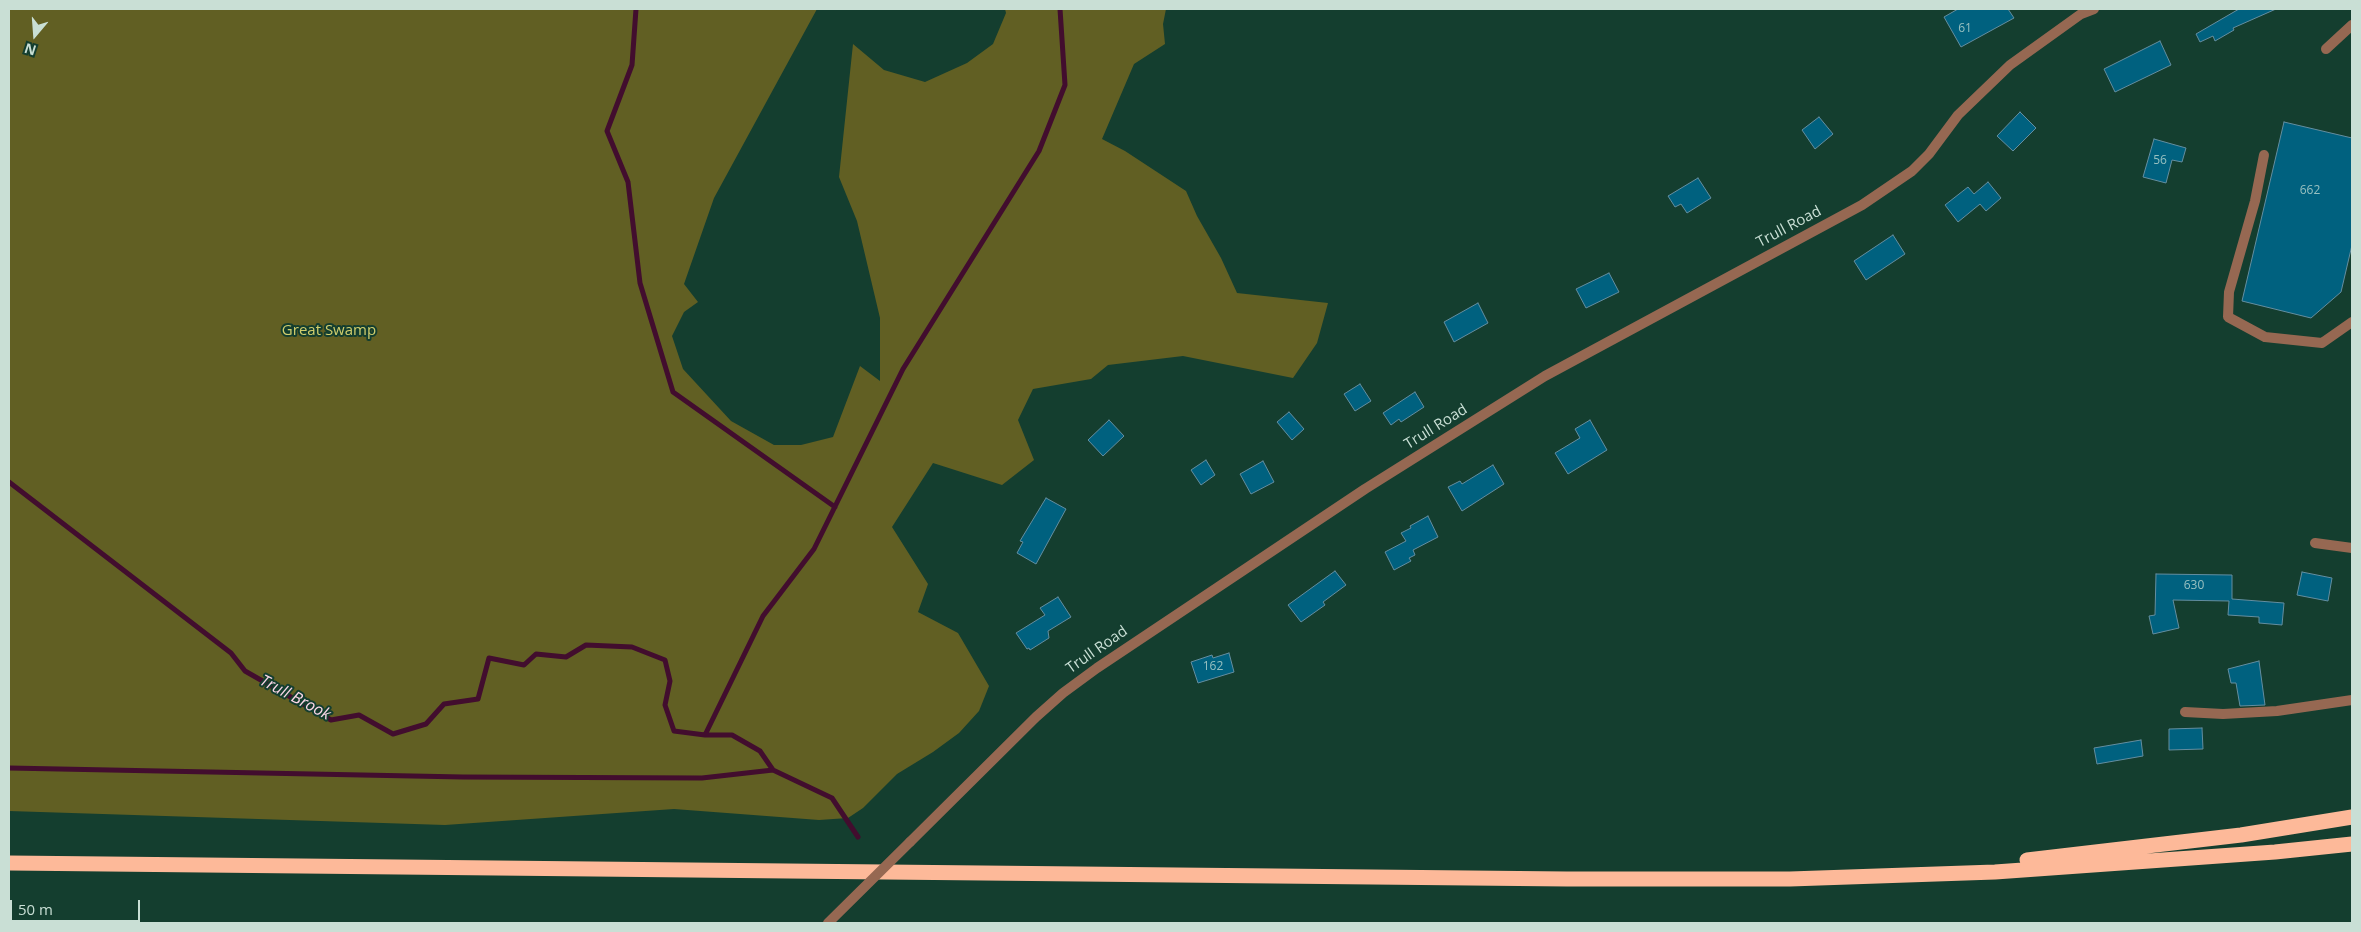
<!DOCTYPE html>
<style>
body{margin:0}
#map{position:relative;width:2361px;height:932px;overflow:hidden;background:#143e2f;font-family:"Open Sans",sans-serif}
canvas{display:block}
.frame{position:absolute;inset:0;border:10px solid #c9dfd5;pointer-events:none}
.north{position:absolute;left:10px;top:10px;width:50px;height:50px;-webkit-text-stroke:4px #143e2f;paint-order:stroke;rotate:198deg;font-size:14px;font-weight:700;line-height:20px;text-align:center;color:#c9dfd5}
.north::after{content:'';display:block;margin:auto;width:18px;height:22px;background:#c9dfd5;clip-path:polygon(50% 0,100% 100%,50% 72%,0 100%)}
.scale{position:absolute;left:10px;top:900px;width:130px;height:22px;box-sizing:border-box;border:2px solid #c9dfd5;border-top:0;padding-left:6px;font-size:15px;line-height:18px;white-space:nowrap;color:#c9dfd5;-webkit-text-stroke:4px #143e2f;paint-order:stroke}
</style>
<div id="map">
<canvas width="2361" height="932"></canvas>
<div class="frame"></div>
<div class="north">N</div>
<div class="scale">50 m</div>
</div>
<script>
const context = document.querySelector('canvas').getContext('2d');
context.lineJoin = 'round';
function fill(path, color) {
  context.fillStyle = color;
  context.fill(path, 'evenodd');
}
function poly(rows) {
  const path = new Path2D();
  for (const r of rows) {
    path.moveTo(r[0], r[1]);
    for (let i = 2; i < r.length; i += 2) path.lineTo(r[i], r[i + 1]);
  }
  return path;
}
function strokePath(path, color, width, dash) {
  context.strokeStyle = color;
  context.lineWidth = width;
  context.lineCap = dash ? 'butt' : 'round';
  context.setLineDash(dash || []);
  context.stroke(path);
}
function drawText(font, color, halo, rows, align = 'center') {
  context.font = font + ' "Open Sans",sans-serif';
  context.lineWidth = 4;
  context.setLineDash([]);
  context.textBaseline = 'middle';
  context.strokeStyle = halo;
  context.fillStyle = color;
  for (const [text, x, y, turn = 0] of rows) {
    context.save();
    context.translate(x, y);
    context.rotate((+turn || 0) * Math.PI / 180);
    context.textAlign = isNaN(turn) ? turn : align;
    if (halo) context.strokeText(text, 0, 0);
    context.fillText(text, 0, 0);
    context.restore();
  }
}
fill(poly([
 [9,9,817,9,714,198,684,284,698,302,684,312,672,336,683,369,731,421,774,445,801,445,833,437,860,366,880,381,880,318,857,221,839,177,853,44,884,70,925,82,967,63,993,44,1006,13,1005,9,1166,9,1163,24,1165,44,1134,64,1102,139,1125,151,1186,191,1197,216,1221,258,1237,293,1328,303,1317,343,1293,378,1183,356,1108,365,1091,379,1033,389,1018,420,1034,460,1002,485,933,463,892,527,928,584,918,612,958,633,989,686,979,711,959,733,933,752,897,774,863,808,848,818,819,820,674,809,445,825,9,811]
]), '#615f23');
strokePath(poly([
 [636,9,632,65,607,131,628,182,640,283,673,392,835,507],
 [9,482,231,653,245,671,331,720,359,715,393,734,426,724,444,704,478,699,489,658,524,665,536,654,566,657,586,645,632,647,665,660,670,681,665,705,674,731,705,735,732,735,760,751,773,770,832,798,858,837],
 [705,735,763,616,814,549,903,369,1039,151,1065,85,1060,9],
 [9,768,463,777,702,778,773,770]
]), '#420d2e', 5);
const building = poly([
 [1958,9,2008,9,2014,18,1961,47,1944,17,1958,9],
 [2239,9,2276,9,2233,28,2234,30,2215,41,2213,36,2200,42,2196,34,2239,9],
 [2160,41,2171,65,2115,92,2104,69,2160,41],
 [2020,112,2036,128,2013,151,1997,136,2020,112],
 [1819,117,1833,134,1815,149,1802,130,1819,117],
 [2284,122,2352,138,2352,245,2341,292,2311,318,2242,301,2284,122],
 [2154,139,2186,148,2182,162,2172,160,2166,183,2143,177,2154,139],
 [1698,178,1711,198,1687,213,1681,204,1675,207,1668,196,1698,178],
 [1988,182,2001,198,1986,211,1980,204,1958,222,1945,205,1968,187,1974,194,1988,182],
 [1893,235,1905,254,1866,280,1854,261,1893,235],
 [1609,273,1619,292,1586,308,1576,289,1609,273],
 [1478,303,1488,323,1454,342,1444,322,1478,303],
 [1360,384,1371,401,1355,411,1344,394,1360,384],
 [1415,392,1424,407,1401,422,1399,419,1391,425,1383,413,1415,392],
 [1289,412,1304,429,1292,440,1277,422,1289,412],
 [1109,420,1124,436,1103,456,1088,440,1109,420],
 [1590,420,1607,450,1568,474,1555,453,1580,438,1575,429,1590,420],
 [1206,460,1215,475,1201,485,1191,470,1206,460],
 [1263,461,1274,482,1251,494,1240,474,1263,461],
 [1493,465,1504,484,1462,511,1448,487,1460,481,1462,484,1493,465],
 [1046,498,1066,509,1036,564,1017,553,1023,542,1020,541,1046,498],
 [1428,516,1438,537,1413,550,1415,555,1409,558,1411,561,1394,570,1385,552,1406,541,1401,533,1411,528,1410,526,1428,516],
 [1335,571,1346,585,1323,602,1325,605,1301,622,1288,605,1335,571],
 [2302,572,2332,578,2328,601,2297,595,2302,572],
 [2156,574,2232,575,2232,599,2284,603,2282,625,2259,623,2259,617,2228,615,2229,601,2173,600,2179,628,2153,634,2149,616,2155,615,2156,574],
 [1058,597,1071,617,1048,631,1049,638,1030,650,1029,648,1027,649,1016,633,1045,615,1040,608,1058,597],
 [1229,653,1234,672,1198,683,1191,662,1212,655,1213,658,1229,653],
 [2259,661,2265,705,2240,706,2236,683,2231,683,2228,669,2259,661],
 [2202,728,2203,749,2169,750,2169,729,2202,728],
 [2141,740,2143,756,2097,764,2094,748,2141,740]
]);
fill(building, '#00617f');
strokePath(building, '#648ea0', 1);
strokePath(poly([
 [2326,49,2352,25],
 [2264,155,2255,201,2229,292,2228,317,2265,337,2322,343,2352,322],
 [2315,543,2352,548],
 [2185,712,2223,714,2277,711,2352,700]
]), '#966852', 10);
strokePath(poly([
 [910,842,1036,717,1063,693,1097,668,1365,489,1545,376,1862,205,1912,171,1929,154,1958,115,2010,65,2081,14,2094,9]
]), '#966852', 10);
strokePath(poly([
 [2027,860,2241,835,2352,817],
 [9,863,1567,879,1790,879,1995,872,2275,852,2352,844]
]), '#fdb999', 15);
strokePath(poly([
 [828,923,910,842]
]), '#966852', 10);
drawText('12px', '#97c0c0', null, [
 ["61",1965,29],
 ["56",2160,161],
 ["662",2310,191],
 ["630",2194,586],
 ["162",1213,667]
]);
drawText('15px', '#c9dfd5', '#143e2f', [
 ["Trull Road",1789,227,-28],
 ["Trull Road",1436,427,-32],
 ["Trull Road",1097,650,-35]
]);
drawText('15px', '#d1ce6d', '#143e2f', [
 ["Great Swamp",329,331]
]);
drawText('italic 16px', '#fdd8ea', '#143e2f', [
 ["Trull Brook",295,698,28]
]);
</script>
